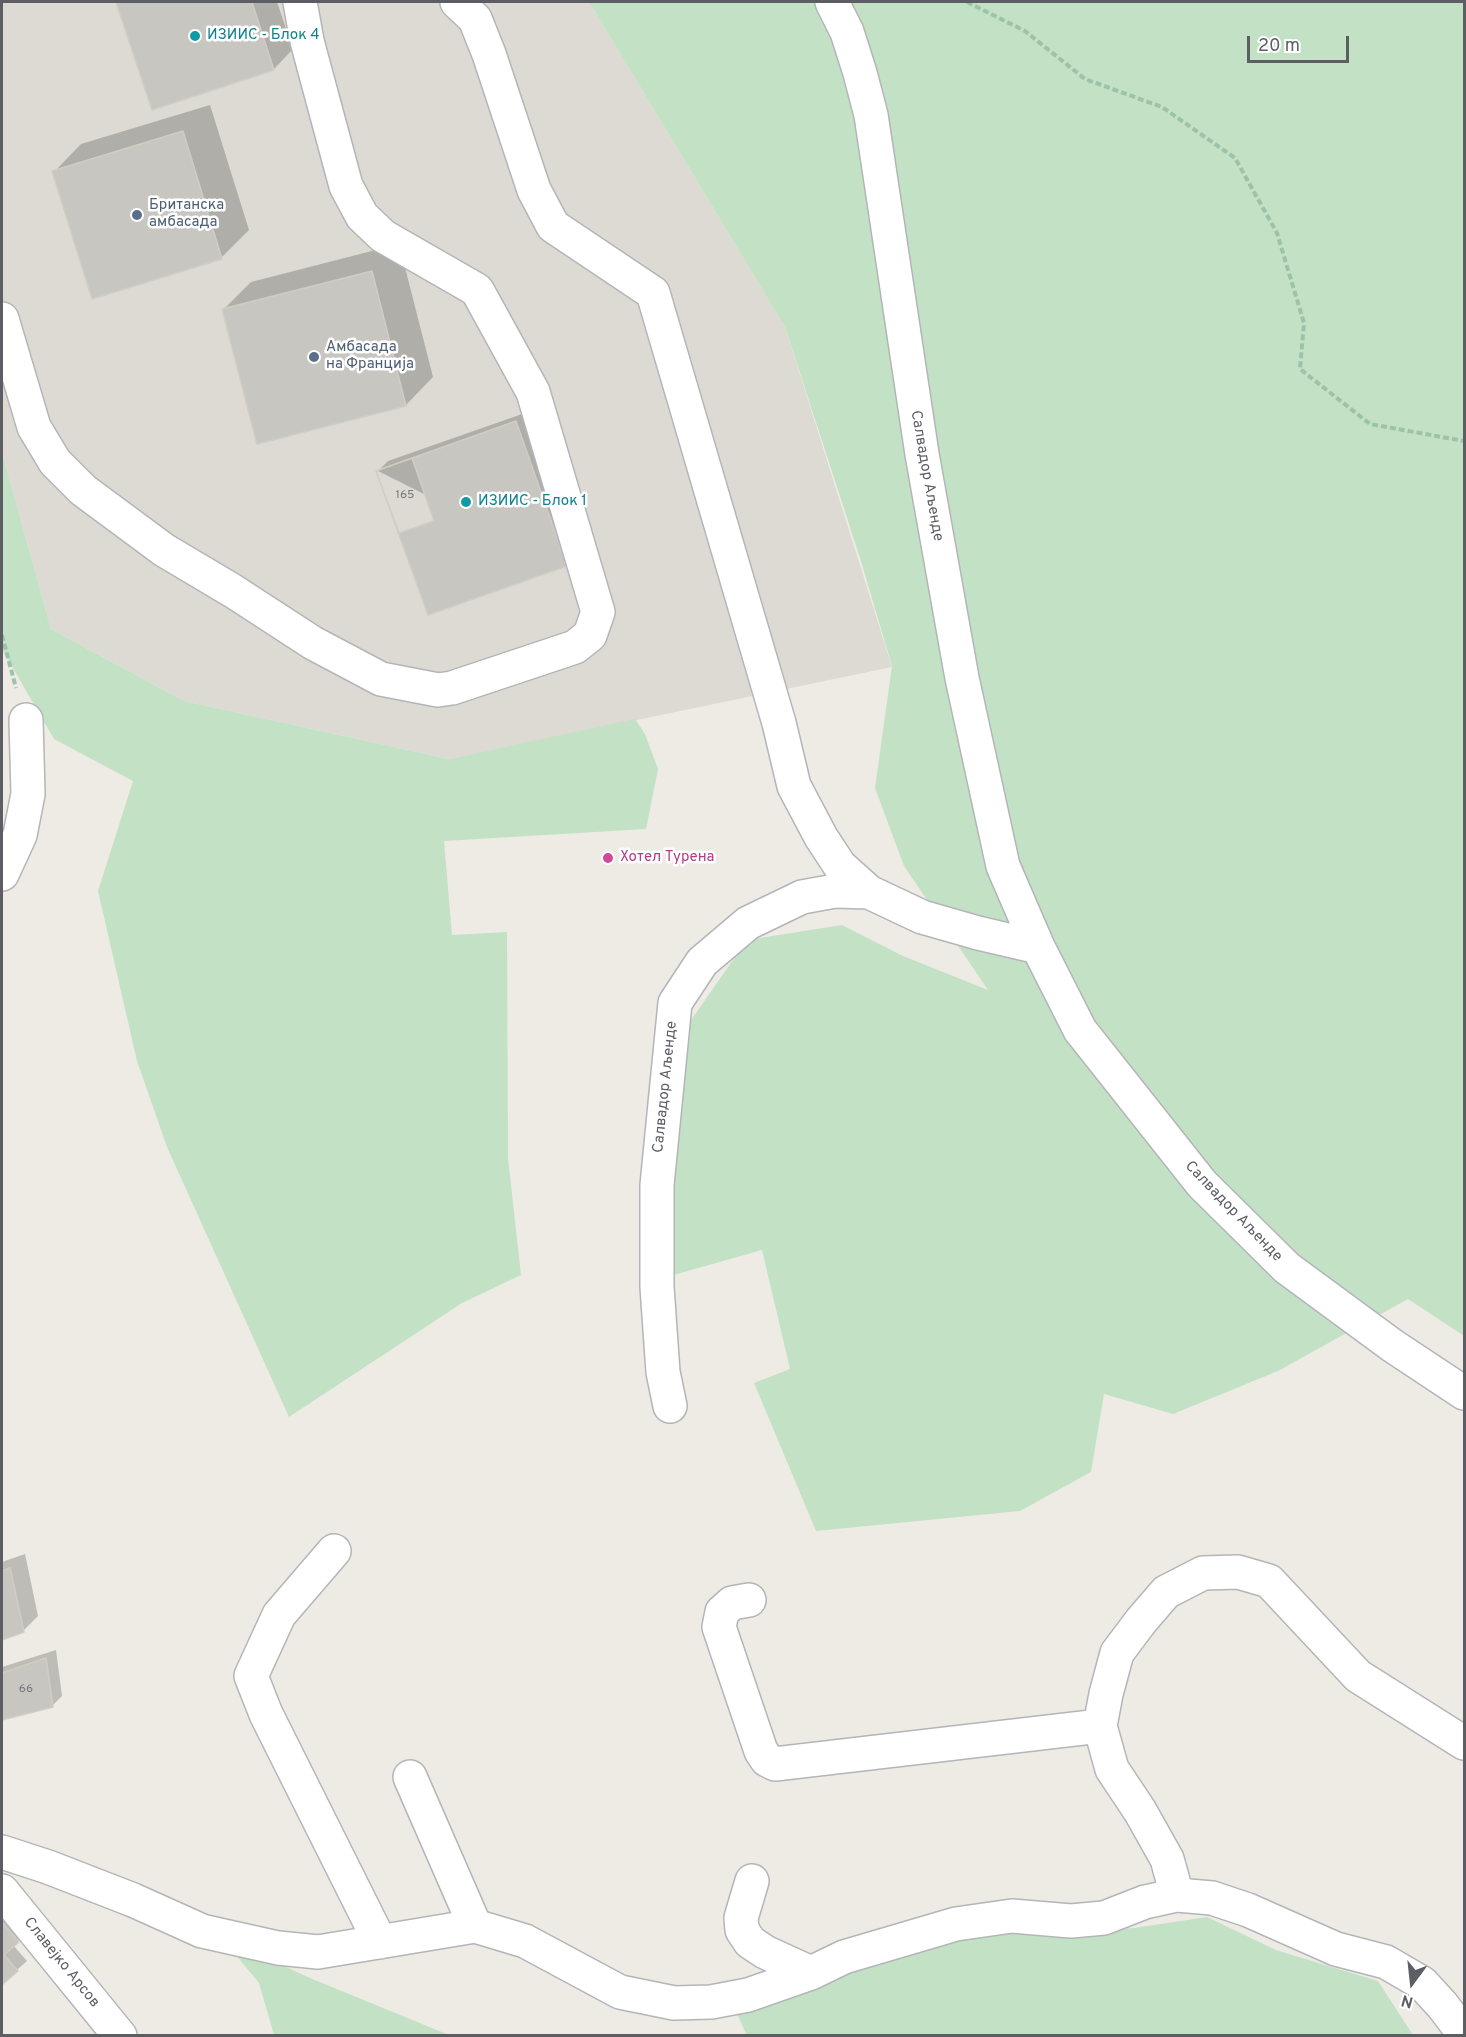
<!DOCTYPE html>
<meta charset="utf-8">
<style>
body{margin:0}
#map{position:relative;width:1466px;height:2037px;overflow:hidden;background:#edebe4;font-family:Overpass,sans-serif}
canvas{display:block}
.frame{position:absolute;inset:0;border:3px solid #5c5e63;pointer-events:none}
.north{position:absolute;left:1382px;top:1953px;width:60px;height:60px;-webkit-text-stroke:4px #fff;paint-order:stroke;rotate:195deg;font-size:16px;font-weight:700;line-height:24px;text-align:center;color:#5c5e63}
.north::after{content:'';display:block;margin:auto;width:21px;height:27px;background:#5c5e63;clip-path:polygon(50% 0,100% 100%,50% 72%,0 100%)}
.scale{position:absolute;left:1247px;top:36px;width:102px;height:27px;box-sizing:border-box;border:3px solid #5c5e63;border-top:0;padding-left:8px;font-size:18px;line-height:21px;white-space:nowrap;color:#5c5e63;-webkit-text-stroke:4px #fff;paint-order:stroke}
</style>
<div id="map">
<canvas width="1466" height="2037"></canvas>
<div class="frame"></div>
<div class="north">N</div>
<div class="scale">20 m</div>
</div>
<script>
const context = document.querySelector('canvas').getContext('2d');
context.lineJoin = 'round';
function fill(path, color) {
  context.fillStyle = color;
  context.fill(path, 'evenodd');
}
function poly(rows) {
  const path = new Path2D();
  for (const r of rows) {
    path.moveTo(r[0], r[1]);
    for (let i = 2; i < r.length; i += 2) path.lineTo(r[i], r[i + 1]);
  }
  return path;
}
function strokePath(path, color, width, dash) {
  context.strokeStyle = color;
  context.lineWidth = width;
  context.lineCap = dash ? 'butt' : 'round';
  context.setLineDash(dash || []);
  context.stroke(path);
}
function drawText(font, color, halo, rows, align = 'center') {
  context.font = font + ' Overpass,sans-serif';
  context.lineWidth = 5;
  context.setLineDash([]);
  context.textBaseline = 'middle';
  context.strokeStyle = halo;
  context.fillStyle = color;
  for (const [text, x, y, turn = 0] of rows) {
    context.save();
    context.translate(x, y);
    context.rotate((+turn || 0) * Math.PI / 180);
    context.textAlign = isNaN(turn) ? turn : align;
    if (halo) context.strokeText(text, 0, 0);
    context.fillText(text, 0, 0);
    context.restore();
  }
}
fill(poly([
 [2,2,589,2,785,327,892,667,449,759,184,701,51,629,2,452]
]), '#dcdad2');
fill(poly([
 [589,2,1464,2,1464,1336,1408,1299,1278,1371,1173,1414,1104,1394,1091,1472,1020,1511,816,1531,754,1383,790,1369,762,1250,670,1276,669,1199,691,1020,747,940,842,925,903,956,988,990,904,866,875,788,892,666,860,558,785,327],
 [2,452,51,629,184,701,449,759,635,719,645,734,658,769,646,829,444,841,452,935,507,932,508,1158,521,1275,462,1303,289,1417,167,1147,137,1061,98,891,133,781,54,739,2,649],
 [1207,1917,1276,1950,1378,1981,1413,2035,747,2036,735,2009,857,1958,1003,1934,1134,1928],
 [221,1937,310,1978,449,2035,274,2035,259,1983]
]), '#c3e2c5');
fill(poly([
 [118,2,277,2,293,49,274,69,153,108],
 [210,105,249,230,221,258,54,172,81,144],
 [399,244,433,377,406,405,224,309,251,282],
 [525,413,576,555,566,565,378,471,388,461],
 [25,1554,38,1616,23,1631,2,1639,2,1562],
 [56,1650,62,1696,52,1706,2,1719,2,1667],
 [2,1903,27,1931,13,1945,27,1961,2,1983]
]), '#0003');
const building = poly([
 [116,2,252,2,274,70,152,110,116,2],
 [183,131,222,259,92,299,52,171,183,131],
 [372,271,406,406,257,444,222,309,372,271],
 [516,421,567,566,428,615,376,471,516,421],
 [412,458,434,521,399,533,376,471,412,458],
 [10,1568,24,1632,2,1640,2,1571,10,1568],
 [46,1658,53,1707,2,1720,2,1673,46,1658],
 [2,1922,19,1942,4,1955,18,1971,2,1985,2,1922]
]);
fill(building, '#c8c6c0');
strokePath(building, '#d1cdc3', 1.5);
const minor = poly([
 [457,2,475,19,489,54,534,190,553,226,653,293,779,723,794,786,821,837,840,866,869,892],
 [832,2,847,32,860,73,871,115,922,454,962,678,1003,866,1038,947,1080,1030,1202,1184,1287,1268,1393,1346,1464,1393],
 [2,319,34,427,55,462,83,490,164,550,233,591,313,643,381,679,438,690,452,688,575,647,590,635,598,612,533,392,477,290,383,236,362,216,346,186,307,41,300,2],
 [2,874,20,835,28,794,26,720],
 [670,1406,663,1372,657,1287,657,1185,675,1003,702,962,748,923,802,897,835,891,869,892,922,917,978,933,1038,947],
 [334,1551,279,1615,251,1676,266,1714,380,1942],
 [749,1600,732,1603,722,1612,719,1627,761,1751,767,1760,775,1764,1100,1726],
 [410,1777,475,1926],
 [2,1852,48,1867,133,1900,202,1931,278,1948,318,1952,475,1926,525,1941,620,1992,674,2003,711,2002,748,1995,811,1973,844,1957,956,1924,1012,1916,1071,1921,1104,1918,1145,1902,1177,1895,1212,1898,1248,1910,1336,1949,1386,1962,1422,1983,1443,2006,1458,2026,1460,2036],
 [752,1881,741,1918,742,1930,750,1942,765,1952,811,1973],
 [2,1891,120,2036],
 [1177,1895,1167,1859,1140,1811,1112,1769,1100,1726,1106,1694,1117,1653,1141,1621,1166,1592,1203,1573,1238,1572,1269,1581,1358,1676,1464,1743]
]);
strokePath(minor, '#b4b5b9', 36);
strokePath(poly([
 [967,2,1025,31,1085,79,1162,107,1235,158,1277,233,1304,323,1300,369,1370,424,1464,441],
 [2,635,16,688]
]), '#9dc2aa', 4, [6, 3]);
strokePath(minor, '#fff', 33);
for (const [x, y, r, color] of [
 [195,36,6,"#0f9aa8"],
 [137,215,6,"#5c6f8a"],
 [314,357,6,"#5c6f8a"],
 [466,502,6,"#0f9aa8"],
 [608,858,6,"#d1479c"]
]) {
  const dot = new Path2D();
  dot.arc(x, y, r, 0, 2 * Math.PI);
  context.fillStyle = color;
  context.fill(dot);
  strokePath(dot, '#fff', 2);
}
drawText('12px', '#77787a', null, [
 ["165",405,496],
 ["66",26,1690]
]);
drawText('15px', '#0d838f', '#fff', [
 ["ИЗИИС - Блок 4",207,36],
 ["ИЗИИС - Блок 1",478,502]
], 'left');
drawText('15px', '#4e5e75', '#fff', [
 ["Британска",149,206],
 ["амбасада",149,223],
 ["Амбасада",326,348],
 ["на Франција",326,365]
], 'left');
drawText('15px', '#5c5e63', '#fff', [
 ["Салвадор Аљенде",926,476,80],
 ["Салвадор Аљенде",666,1087,-84],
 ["Салвадор Аљенде",1233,1212,46],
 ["Славејко Арсов",61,1963,51]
]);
drawText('15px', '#b23c85', '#fff', [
 ["Хотел Турена",620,858]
], 'left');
</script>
